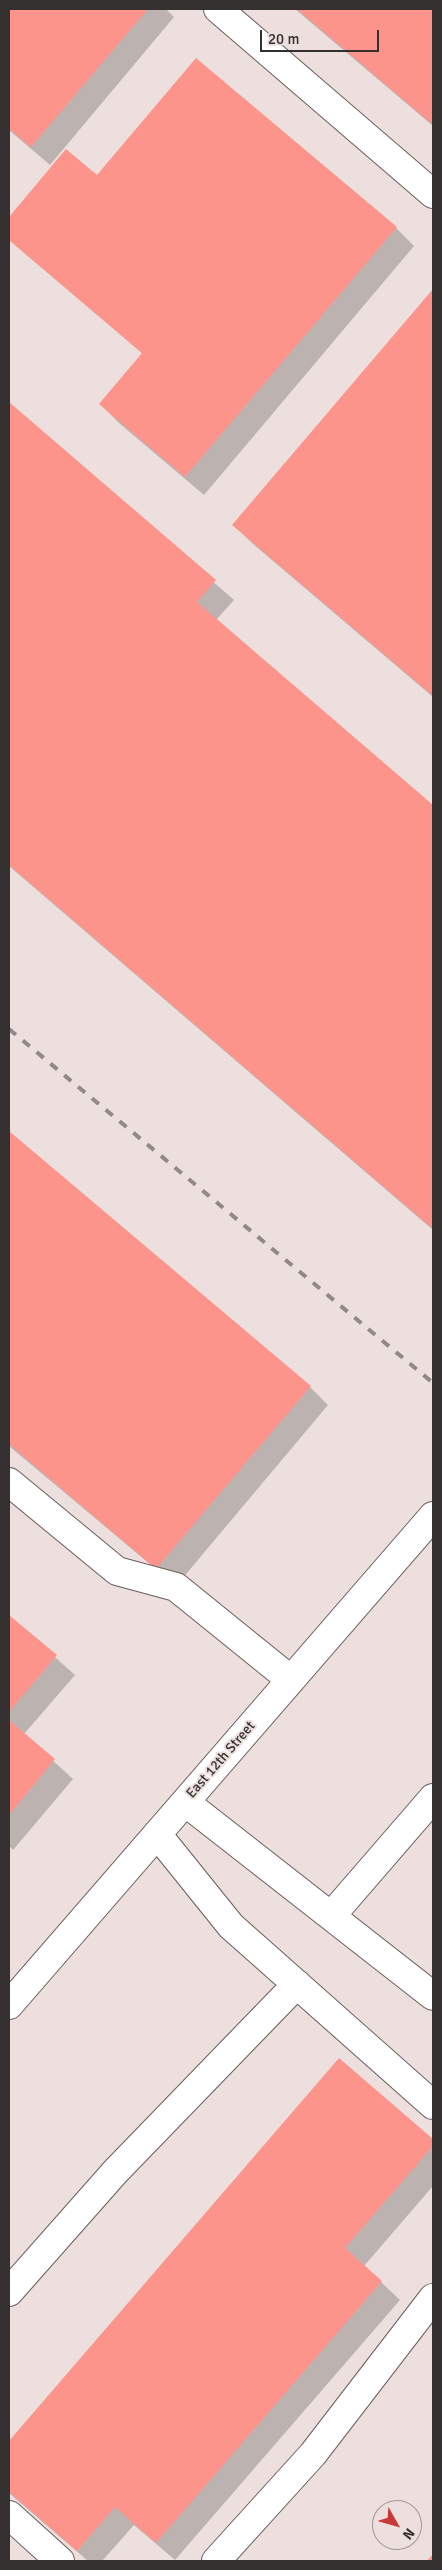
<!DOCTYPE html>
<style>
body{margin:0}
#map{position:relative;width:442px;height:2570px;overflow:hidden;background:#ecdfdd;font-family:Signika,sans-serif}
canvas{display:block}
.frame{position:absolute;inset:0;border:10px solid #353030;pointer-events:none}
.north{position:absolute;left:372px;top:2500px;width:50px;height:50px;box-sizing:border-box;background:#ecdfdd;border:1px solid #a39998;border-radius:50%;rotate:128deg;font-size:14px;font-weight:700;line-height:20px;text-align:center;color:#353030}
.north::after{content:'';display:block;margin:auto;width:18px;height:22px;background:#c83939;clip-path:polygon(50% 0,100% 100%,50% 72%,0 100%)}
.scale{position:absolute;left:260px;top:30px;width:119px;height:22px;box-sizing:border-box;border:2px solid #353030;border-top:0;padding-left:6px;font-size:15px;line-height:18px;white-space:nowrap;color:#353030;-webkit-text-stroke:4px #ecdfdd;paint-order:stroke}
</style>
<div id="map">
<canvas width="442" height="2570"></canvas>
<div class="frame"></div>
<div class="north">N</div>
<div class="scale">20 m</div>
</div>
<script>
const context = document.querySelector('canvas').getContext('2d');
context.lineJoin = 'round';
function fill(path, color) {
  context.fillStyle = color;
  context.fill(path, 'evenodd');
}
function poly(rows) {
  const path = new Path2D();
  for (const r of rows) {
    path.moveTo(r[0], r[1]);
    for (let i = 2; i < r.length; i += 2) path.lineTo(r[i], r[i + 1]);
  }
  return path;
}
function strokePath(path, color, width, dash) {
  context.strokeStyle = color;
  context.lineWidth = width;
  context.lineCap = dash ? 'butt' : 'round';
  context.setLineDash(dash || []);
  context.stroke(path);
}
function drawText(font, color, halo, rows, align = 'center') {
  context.font = font + ' Signika,sans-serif';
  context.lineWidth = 4;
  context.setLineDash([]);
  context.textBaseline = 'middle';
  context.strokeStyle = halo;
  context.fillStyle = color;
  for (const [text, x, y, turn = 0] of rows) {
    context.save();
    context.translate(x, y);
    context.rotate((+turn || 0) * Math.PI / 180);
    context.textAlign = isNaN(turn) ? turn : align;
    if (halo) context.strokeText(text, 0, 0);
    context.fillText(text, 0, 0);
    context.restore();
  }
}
fill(poly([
 [9,9,166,9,174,17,50,165,9,130],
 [295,9,433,9,433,126],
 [66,150,97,176,396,228,414,246,204,495,119,423,100,404,143,354,9,240,9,218],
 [433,291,433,697,253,544,234,525],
 [9,404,234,600,216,620,433,807,433,1230,9,866],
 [9,1133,310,1387,328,1405,176,1586,9,1446],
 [9,1616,75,1675,24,1734,73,1779,13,1850,9,1846],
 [340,2060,433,2141,433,2186,364,2266,400,2300,175,2560,134,2525,102,2561,88,2561,9,2493,9,2442]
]), '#0003');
fill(poly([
 [9,9,148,9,31,147,9,129],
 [297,9,433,9,433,125],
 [196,58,397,227,185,477,99,404,142,353,9,240,9,217,66,149,97,175],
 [433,289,433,696,232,525],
 [9,402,216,580,197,602,433,805,433,1229,9,865],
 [9,1131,311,1386,156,1569,9,1444],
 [9,1615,57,1655,9,1712],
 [9,1720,55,1759,9,1815],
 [339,2058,433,2139,433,2146,345,2248,382,2281,156,2543,115,2507,77,2551,9,2492,9,2441],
 [433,2554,433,2561,427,2561]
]), '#fd948c');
const minor = poly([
 [218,9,433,194],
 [9,1482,117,1571,176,1587,291,1680],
 [185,1802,433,1996],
 [157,1834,231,1926,433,2105],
 [331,1916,433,1798],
 [9,2005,433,1516],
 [9,2292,115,2172,297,1984],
 [9,2515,60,2561],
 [216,2561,313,2454,433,2298]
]);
strokePath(minor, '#695e5d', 30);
strokePath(minor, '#fff', 28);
strokePath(poly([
 [9,1029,433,1383]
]), '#918887', 4, [9, 9]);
drawText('14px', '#353030', '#ecdfdd', [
 ["East 12th Street",221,1760,-49]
]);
</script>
